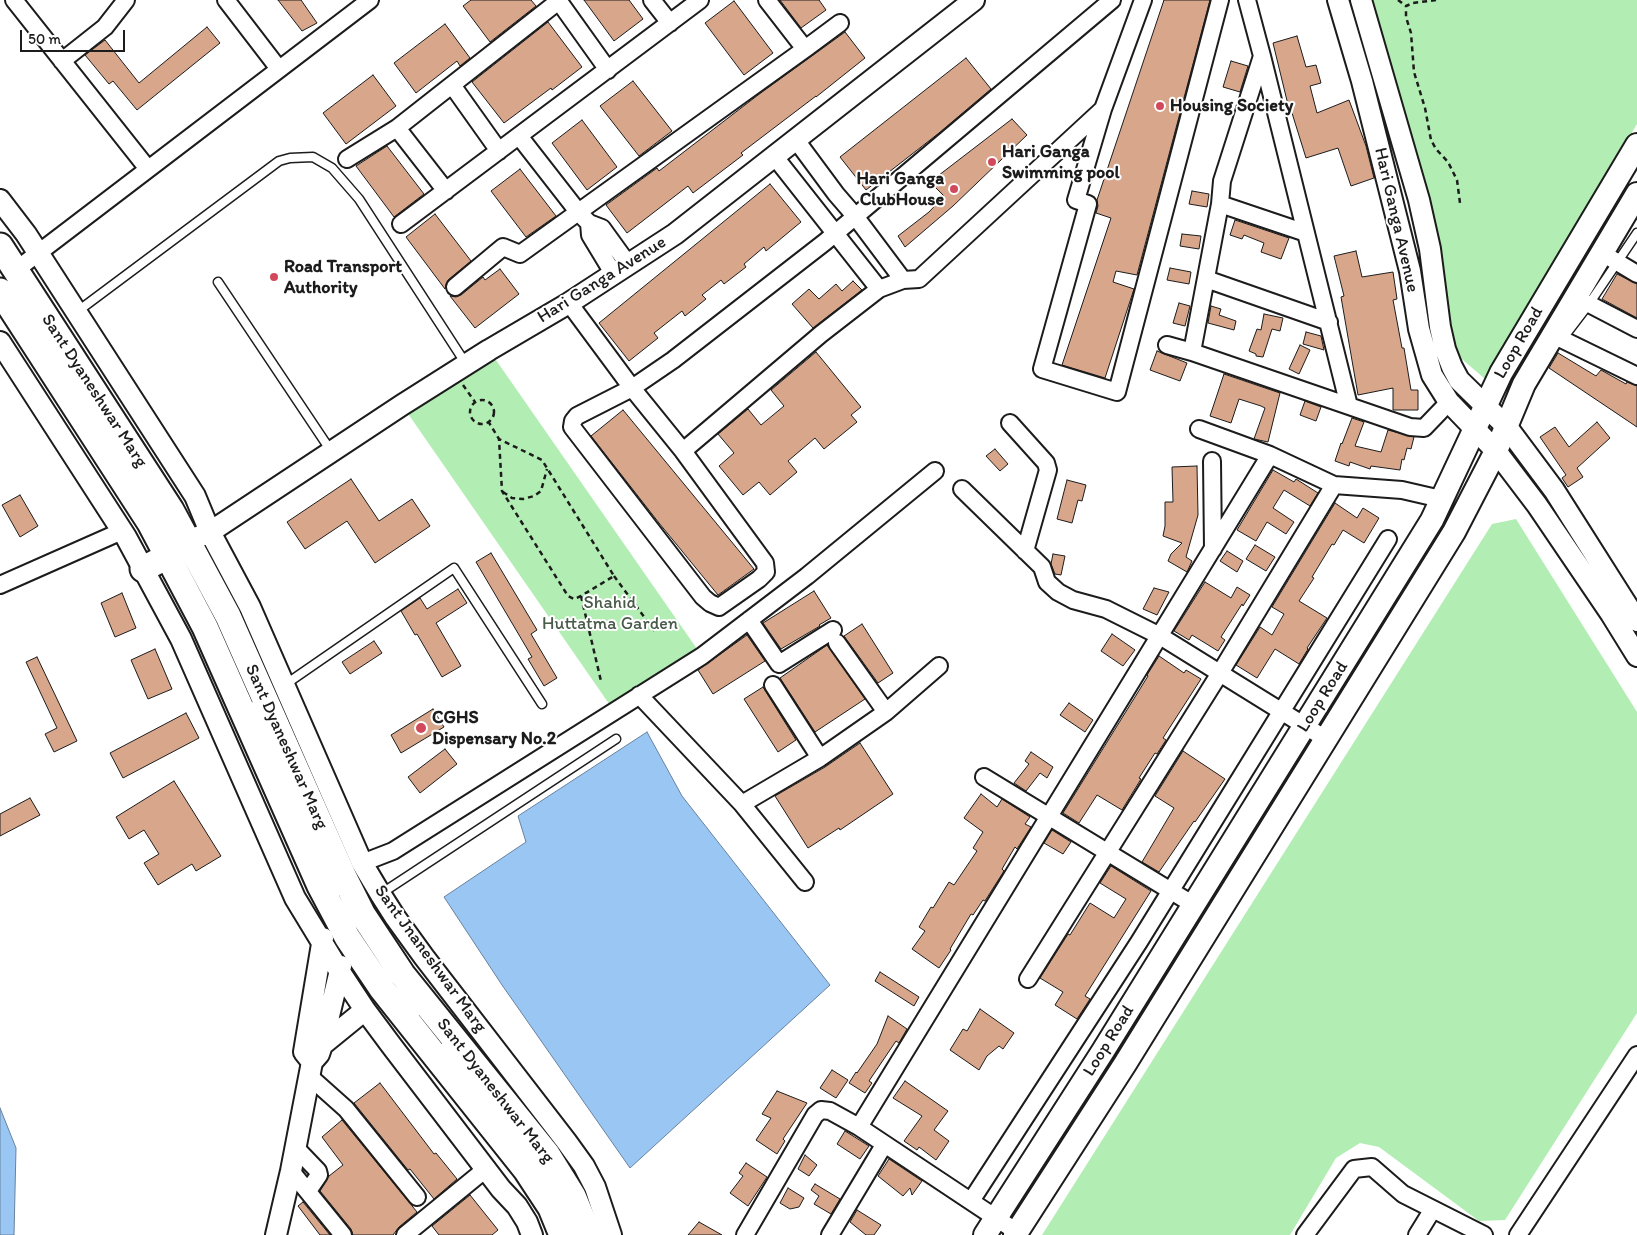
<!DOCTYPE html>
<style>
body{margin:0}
#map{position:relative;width:1637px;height:1235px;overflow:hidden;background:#fff;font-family:Itim,sans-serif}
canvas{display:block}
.scale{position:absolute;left:20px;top:30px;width:105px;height:22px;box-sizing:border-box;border:2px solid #1c1c1c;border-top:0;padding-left:6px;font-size:15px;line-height:18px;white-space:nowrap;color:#1c1c1c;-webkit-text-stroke:4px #fff;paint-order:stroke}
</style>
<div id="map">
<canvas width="1637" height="1235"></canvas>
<div class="scale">50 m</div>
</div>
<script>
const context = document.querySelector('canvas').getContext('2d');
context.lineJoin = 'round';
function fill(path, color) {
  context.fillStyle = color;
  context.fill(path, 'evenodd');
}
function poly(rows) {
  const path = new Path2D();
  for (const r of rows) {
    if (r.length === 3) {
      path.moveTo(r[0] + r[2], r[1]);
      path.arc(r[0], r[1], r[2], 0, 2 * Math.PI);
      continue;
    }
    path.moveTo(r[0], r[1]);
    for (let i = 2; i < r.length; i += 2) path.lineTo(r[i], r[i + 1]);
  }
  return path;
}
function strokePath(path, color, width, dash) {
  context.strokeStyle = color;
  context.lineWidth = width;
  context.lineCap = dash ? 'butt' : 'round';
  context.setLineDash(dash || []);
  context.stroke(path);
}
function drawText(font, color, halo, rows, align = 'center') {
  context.font = font + ' Itim,sans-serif';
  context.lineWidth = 4;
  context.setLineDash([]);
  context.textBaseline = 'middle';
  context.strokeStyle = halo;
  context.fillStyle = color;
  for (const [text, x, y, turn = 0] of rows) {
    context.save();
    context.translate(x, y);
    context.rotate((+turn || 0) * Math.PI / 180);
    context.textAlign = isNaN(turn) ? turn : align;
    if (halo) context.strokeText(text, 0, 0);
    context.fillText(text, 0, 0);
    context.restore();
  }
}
fill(poly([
 [1366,0,1637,0,1637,124,1485,379,1449,348],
 [489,350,702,656,614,711,402,405],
 [1516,519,1637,712,1637,1013,1505,1220,1479,1221,1379,1147,1360,1143,1336,1158,1290,1235,1042,1235,1492,524]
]), '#b2edb3');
const water = poly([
 [647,732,682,796,830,985,630,1168,502,985,444,897,526,842,518,816,647,732],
 [0,1108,16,1148,14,1235,0,1235,0,1108]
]);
fill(water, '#9ac6f4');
strokePath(water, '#68829e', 1);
const building = poly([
 [278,0,301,0,317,23,302,31,278,0],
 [471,0,531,0,536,6,490,42,463,6,471,0],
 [584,0,629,0,643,19,614,41,584,0],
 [780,0,819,0,826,10,801,28,780,0],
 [1164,0,1210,0,1137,275,1116,271,1113,282,1134,289,1105,378,1062,365,1111,218,1096,213,1098,206,1097,200,1164,0],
 [734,1,773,53,744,75,705,23,734,1],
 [548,22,582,67,552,90,551,88,504,123,472,82,548,22],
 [445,24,470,58,460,66,457,61,416,93,394,63,445,24],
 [207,27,220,43,137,110,113,81,109,84,85,55,105,40,139,83,207,27],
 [845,32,865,58,816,97,816,96,741,153,743,155,693,193,688,186,627,233,606,205,657,168,659,171,758,95,845,32],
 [1297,36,1306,67,1316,65,1321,83,1310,86,1317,113,1349,100,1366,146,1374,178,1351,186,1338,148,1306,158,1292,113,1290,113,1273,43,1297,36],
 [966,58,991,89,939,133,866,190,840,157,966,58],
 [1231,61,1248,66,1240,92,1223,87,1231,61],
 [373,75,396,106,346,144,323,113,373,75],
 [633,81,672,131,639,156,600,106,633,81],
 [1012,119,1027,135,953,206,905,247,898,236,929,212,944,196,930,182,1012,119],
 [582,120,617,167,587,190,552,143,582,120],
 [387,146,424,194,394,217,356,166,387,146],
 [520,169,556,216,526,237,491,191,520,169],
 [770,184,801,222,766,251,764,247,744,264,746,267,724,284,721,280,702,295,706,299,685,316,682,311,654,333,658,338,629,361,599,323,770,184],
 [1192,191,1209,194,1207,207,1189,204,1192,191],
 [435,214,471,261,448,280,446,284,445,289,406,237,435,214],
 [1235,220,1289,238,1281,259,1261,252,1264,243,1244,235,1242,239,1230,235,1235,220],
 [1182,234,1201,236,1199,249,1180,246,1182,234],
 [1356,251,1362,277,1393,272,1397,299,1393,300,1402,348,1404,348,1411,390,1418,390,1418,410,1393,410,1393,388,1358,395,1341,297,1344,296,1334,256,1356,251],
 [1170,268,1191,272,1189,284,1167,280,1170,268],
 [500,269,519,294,475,328,450,296,456,297,461,295,483,277,485,280,500,269],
 [1617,274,1637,284,1637,318,1602,299,1617,274],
 [853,281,862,290,813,328,792,304,809,289,819,299,836,284,842,291,853,281],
 [1179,303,1190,306,1185,326,1173,323,1179,303],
 [1211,306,1221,309,1219,315,1236,321,1234,330,1208,323,1211,306],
 [1264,314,1283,318,1280,331,1272,329,1263,357,1256,356,1256,354,1249,351,1257,329,1261,330,1264,314],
 [1306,332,1321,336,1324,350,1303,344,1306,332],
 [1300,345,1310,350,1299,374,1289,369,1300,345],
 [1157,351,1187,363,1180,381,1150,370,1157,351],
 [816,352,861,407,851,415,857,422,824,449,815,438,788,461,797,472,770,495,759,482,743,495,719,466,734,453,718,434,748,409,761,425,784,406,771,390,816,352],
 [1558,353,1596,376,1601,370,1626,384,1627,382,1637,386,1637,427,1549,368,1558,353],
 [1224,374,1280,393,1268,442,1254,439,1265,408,1261,406,1239,399,1231,423,1210,416,1224,374],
 [1305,401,1321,407,1316,421,1300,415,1305,401],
 [623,410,754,569,718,595,659,523,591,436,623,410],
 [1352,418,1364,422,1355,446,1381,452,1388,430,1414,437,1411,449,1407,448,1404,460,1402,459,1400,470,1371,466,1370,469,1350,462,1349,466,1335,461,1341,443,1342,444,1352,418],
 [1597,422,1610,438,1577,468,1583,477,1568,487,1562,478,1566,475,1540,437,1555,427,1569,447,1597,422],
 [995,449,1008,464,1000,471,986,456,995,449],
 [1197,466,1198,515,1186,557,1192,561,1187,572,1168,561,1171,554,1182,543,1163,536,1165,526,1165,502,1173,502,1172,467,1197,466],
 [1273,470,1294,482,1296,479,1318,493,1310,506,1284,490,1273,508,1294,522,1286,534,1267,522,1256,541,1237,530,1273,470],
 [351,479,379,521,412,499,430,526,375,563,347,521,305,549,287,522,351,479],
 [1067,480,1086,485,1082,501,1078,500,1072,523,1057,519,1067,480],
 [20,495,38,526,20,537,2,505,20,495],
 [1335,503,1357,518,1363,508,1379,518,1364,543,1343,530,1334,545,1332,544,1312,577,1314,578,1299,601,1327,618,1307,648,1308,649,1299,664,1275,649,1257,678,1236,665,1260,627,1272,635,1284,614,1272,607,1335,503],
 [1255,545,1275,557,1266,571,1246,559,1255,545],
 [1227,551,1243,561,1237,572,1220,561,1227,551],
 [491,553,537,630,531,634,557,678,544,686,528,659,532,657,476,562,491,553],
 [1053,554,1065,556,1061,575,1055,574,1051,564,1053,554],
 [1205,582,1231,598,1237,587,1250,595,1243,606,1242,604,1221,637,1225,640,1218,651,1192,635,1189,640,1174,631,1205,582],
 [1154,588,1169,592,1157,615,1143,609,1154,588],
 [458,589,467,603,436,623,461,666,442,677,417,634,415,635,401,611,420,598,427,609,458,589],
 [814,591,831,618,819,625,820,626,781,649,763,623,814,591],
 [122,593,136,628,115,637,101,603,122,593],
 [862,624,893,673,878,683,844,636,862,624],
 [1112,634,1135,650,1123,666,1101,651,1112,634],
 [747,635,765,661,713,694,698,670,747,635],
 [374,641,382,653,350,674,342,662,374,641],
 [827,645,865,699,815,732,780,678,827,645],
 [155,649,172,689,148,699,131,660,155,649],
 [1159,656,1184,673,1186,670,1201,679,1163,738,1166,740,1157,754,1155,753,1139,778,1141,779,1122,810,1097,795,1079,823,1063,813,1148,676,1147,675,1159,656],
 [37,657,77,741,54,752,45,734,57,728,26,662,37,657],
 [763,687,796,740,778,752,744,699,763,687],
 [1069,703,1093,720,1085,732,1060,715,1069,703],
 [433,709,444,727,401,753,391,735,433,709],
 [186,713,199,738,123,778,110,753,186,713],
 [860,743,893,794,840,830,839,828,808,848,775,796,825,767,860,743],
 [445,749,457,764,420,793,408,777,445,749],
 [1183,751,1225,779,1195,822,1194,821,1159,872,1142,862,1174,808,1155,796,1183,751],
 [1031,752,1053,767,1047,778,1040,773,1026,791,1014,783,1029,764,1025,761,1031,752],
 [174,781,221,856,196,871,192,864,158,885,144,863,159,854,144,830,129,839,116,817,174,781],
 [981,794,997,807,1002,799,1030,817,1025,824,1031,827,1017,849,1015,847,1002,869,1004,871,985,901,983,900,973,915,971,914,950,949,951,950,939,968,912,949,925,931,919,927,931,907,933,908,949,882,954,885,977,851,973,848,983,832,964,818,981,794],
 [30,798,40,815,0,836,0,814,30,798],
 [1052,830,1071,842,1063,854,1044,843,1052,830],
 [1111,866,1151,891,1085,996,1090,999,1077,1019,1055,1005,1063,992,1040,978,1068,934,1070,935,1090,903,1114,918,1126,899,1100,883,1111,866],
 [880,972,919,997,914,1006,875,981,880,972],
 [980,1009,1014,1033,1003,1049,999,1046,987,1056,979,1070,950,1050,963,1029,967,1031,980,1009],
 [888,1016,907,1029,899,1043,896,1041,869,1081,872,1083,865,1093,849,1083,856,1072,857,1073,877,1044,888,1016],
 [832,1070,848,1080,836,1098,820,1088,832,1070],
 [905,1081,948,1111,934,1130,949,1141,936,1160,919,1147,917,1150,904,1141,922,1116,893,1098,905,1081],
 [380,1083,434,1154,436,1153,457,1179,434,1199,410,1169,408,1170,354,1103,380,1083],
 [777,1091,807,1103,783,1139,785,1141,777,1154,756,1140,771,1118,762,1114,777,1091],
 [342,1120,417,1212,399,1227,393,1235,353,1235,351,1229,320,1191,329,1176,343,1165,322,1137,342,1120],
 [845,1131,869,1146,860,1159,837,1144,845,1131],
 [805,1155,817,1165,809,1176,798,1169,805,1155],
 [889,1159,922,1181,912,1195,910,1188,903,1196,878,1176,889,1159],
 [746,1163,767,1177,748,1206,730,1193,743,1176,739,1173,746,1163],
 [815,1184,840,1199,831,1214,814,1204,819,1196,811,1190,815,1184],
 [788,1188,804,1198,799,1207,790,1209,780,1203,788,1188],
 [470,1195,498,1230,492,1235,439,1235,432,1226,470,1195],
 [303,1202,330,1235,320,1235,298,1206,303,1202],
 [857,1210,881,1225,874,1235,866,1235,850,1222,857,1210],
 [699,1222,722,1235,688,1235,699,1222]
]);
fill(building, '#d8a68b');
strokePath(building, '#1c1c1c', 1);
const service = poly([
 [218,282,331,451],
 [78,311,279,161,290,158,313,157,332,168,359,199,466,364],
 [1563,338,1589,304,1637,233],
 [286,684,454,568,542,704],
 [254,706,337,892],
 [382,893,616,739],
 [399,990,416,1012],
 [444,1047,536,1162,552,1184,564,1207],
 [571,1223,575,1235]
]);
const minor = poly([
 [14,0,148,169],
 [226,0,279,69],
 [558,0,608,70],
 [652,0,670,23],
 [1247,0,1262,56,1349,406],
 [805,49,840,23],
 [62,61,105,27,126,0],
 [452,85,499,151],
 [1103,109,1076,200,1088,204,1042,369,1117,392,1220,0],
 [397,128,446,191],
 [519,136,579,213,589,223,602,228,628,264],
 [796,140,836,194,855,216,903,280,919,279,1103,109,1143,0],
 [775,157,879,289],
 [347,159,397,128,560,0],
 [1220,204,1306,233],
 [589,223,590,235,613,273],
 [401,224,700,0],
 [1602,253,1637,274],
 [16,270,370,0],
 [1206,279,1329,322],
 [455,287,503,247,520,254,805,49,767,0],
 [569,303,632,388,577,416,573,421,572,427,703,597,710,603,719,607,759,579,766,572,765,563,683,451,632,388,673,360,825,242,1112,0],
 [1589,304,1637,329],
 [1553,335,1637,376],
 [1167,345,1192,352,1410,427,1424,428,1449,402],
 [1192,352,1220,204,1222,181,1262,56],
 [1010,423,1046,463,1048,470,1025,551],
 [1199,429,1270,455,1334,485,1402,490,1441,499],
 [683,451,821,334,879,289,903,280],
 [1212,461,1213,549],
 [962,489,1042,567,1047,582,1058,592,1073,600,1106,609,1160,636,1326,739],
 [0,585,122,531],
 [749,620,779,664,833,630],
 [837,643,886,712],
 [773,685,820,758],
 [639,695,742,804,805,882],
 [984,777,1194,905],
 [742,804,820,758,886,712,939,666],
 [362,863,393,851,702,656,807,576,935,471],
 [1028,979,1220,673,1334,485],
 [309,1076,346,1109,417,1197],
 [859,1127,1270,455],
 [295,1147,318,1171,319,1175,308,1191],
 [291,1171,343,1235],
 [971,1201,1139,942,1388,539],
 [405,1235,487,1168],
 [745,1235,815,1115,821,1110,830,1111,859,1127,1017,1232],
 [830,1235,884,1145],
 [1305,1235,1354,1169,1372,1167,1403,1194,1484,1235],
 [1417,1235,1433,1209],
 [1518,1235,1637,1055]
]);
const tertiary = poly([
 [1338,0,1362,81,1410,271,1419,329,1432,375,1449,402,1496,451,1537,505,1611,614,1637,656],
 [1361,0,1419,200,1430,249,1440,327,1445,349,1452,367,1459,380,1507,427,1554,490,1637,621],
 [0,200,26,234,195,496,210,532,250,607,362,863,381,895,395,917,424,957,566,1141,584,1166,595,1187,611,1235],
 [0,342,126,537,181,639,295,898,340,972,365,1010,391,1045,501,1189,517,1206,527,1222,532,1235],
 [198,537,210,532,402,405,489,350,569,303,675,234,974,0],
 [322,1045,365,1010],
 [312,1062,304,1052,323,938],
 [276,1235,291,1171,312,1062,319,1054,322,1045,341,966]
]);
const secondary = poly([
 [985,1235,1103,1051,1432,520,1501,373,1637,145],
 [1015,1235,1125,1064,1454,532,1496,451,1524,384,1637,194]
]);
const primary = poly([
 [0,246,171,510,228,616,343,875,363,915,402,974,547,1154,573,1196,589,1235],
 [0,291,150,523,205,627,320,886,347,937,382,989,526,1170,551,1208,562,1235],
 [143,569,168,556]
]);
strokePath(service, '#1c1c1c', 11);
strokePath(minor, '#1c1c1c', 20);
strokePath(tertiary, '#1c1c1c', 24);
strokePath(secondary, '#1c1c1c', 26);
strokePath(primary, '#1c1c1c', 29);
strokePath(poly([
 [1398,0,1406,6],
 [1436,0,1413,3,1406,6,1406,17,1411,33,1414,72,1425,108,1431,140,1436,149,1448,162,1457,180,1460,203],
 [463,385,475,402],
 [482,412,12],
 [488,421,499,439,502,491,568,596,574,599,581,596,614,576,542,460,499,439],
 [503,492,512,498,523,499,534,496,541,491,547,469],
 [614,576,656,633],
 [581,596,601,681]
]), '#1c1c1c', 2.5, [5, 4]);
strokePath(service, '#fff', 8);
strokePath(minor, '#fff', 16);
strokePath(tertiary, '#fff', 20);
strokePath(secondary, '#fff', 22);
strokePath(primary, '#fff', 25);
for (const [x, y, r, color] of [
 [1160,106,5,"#d1495b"],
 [992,162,5,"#d1495b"],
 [954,189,5,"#d1495b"],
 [274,277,5,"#d1495b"],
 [421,728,6,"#d1495b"]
]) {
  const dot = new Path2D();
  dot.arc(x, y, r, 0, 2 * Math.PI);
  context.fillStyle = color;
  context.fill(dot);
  strokePath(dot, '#fff', 2);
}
drawText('bold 18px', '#1c1c1c', '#fff', [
 ["Housing Society",1170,106],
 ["Hari Ganga",1002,152],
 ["Swimming pool",1002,173],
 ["Hari Ganga",944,179,"right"],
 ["ClubHouse",944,200,"right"],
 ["Road Transport",284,267],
 ["Authority",284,288],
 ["CGHS",432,718],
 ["Dispensary No.2",432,739]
], 'left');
drawText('18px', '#1c1c1c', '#fff', [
 ["Hari Ganga Avenue",1396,220,77],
 ["Hari Ganga Avenue",602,280,-32],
 ["Loop Road",1519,343,-60],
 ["Sant Dyaneshwar Marg",94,391,57],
 ["Loop Road",1323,697,-58],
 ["Sant Dyaneshwar Marg",286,747,66],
 ["Sant Jnaneshwar Marg",430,959,54],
 ["Loop Road",1109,1041,-58],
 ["Sant Dyaneshwar Marg",495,1091,52]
]);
drawText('18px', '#495b49', '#fff', [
 ["Shahid",610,603],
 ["Huttatma Garden",610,624]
]);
</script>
